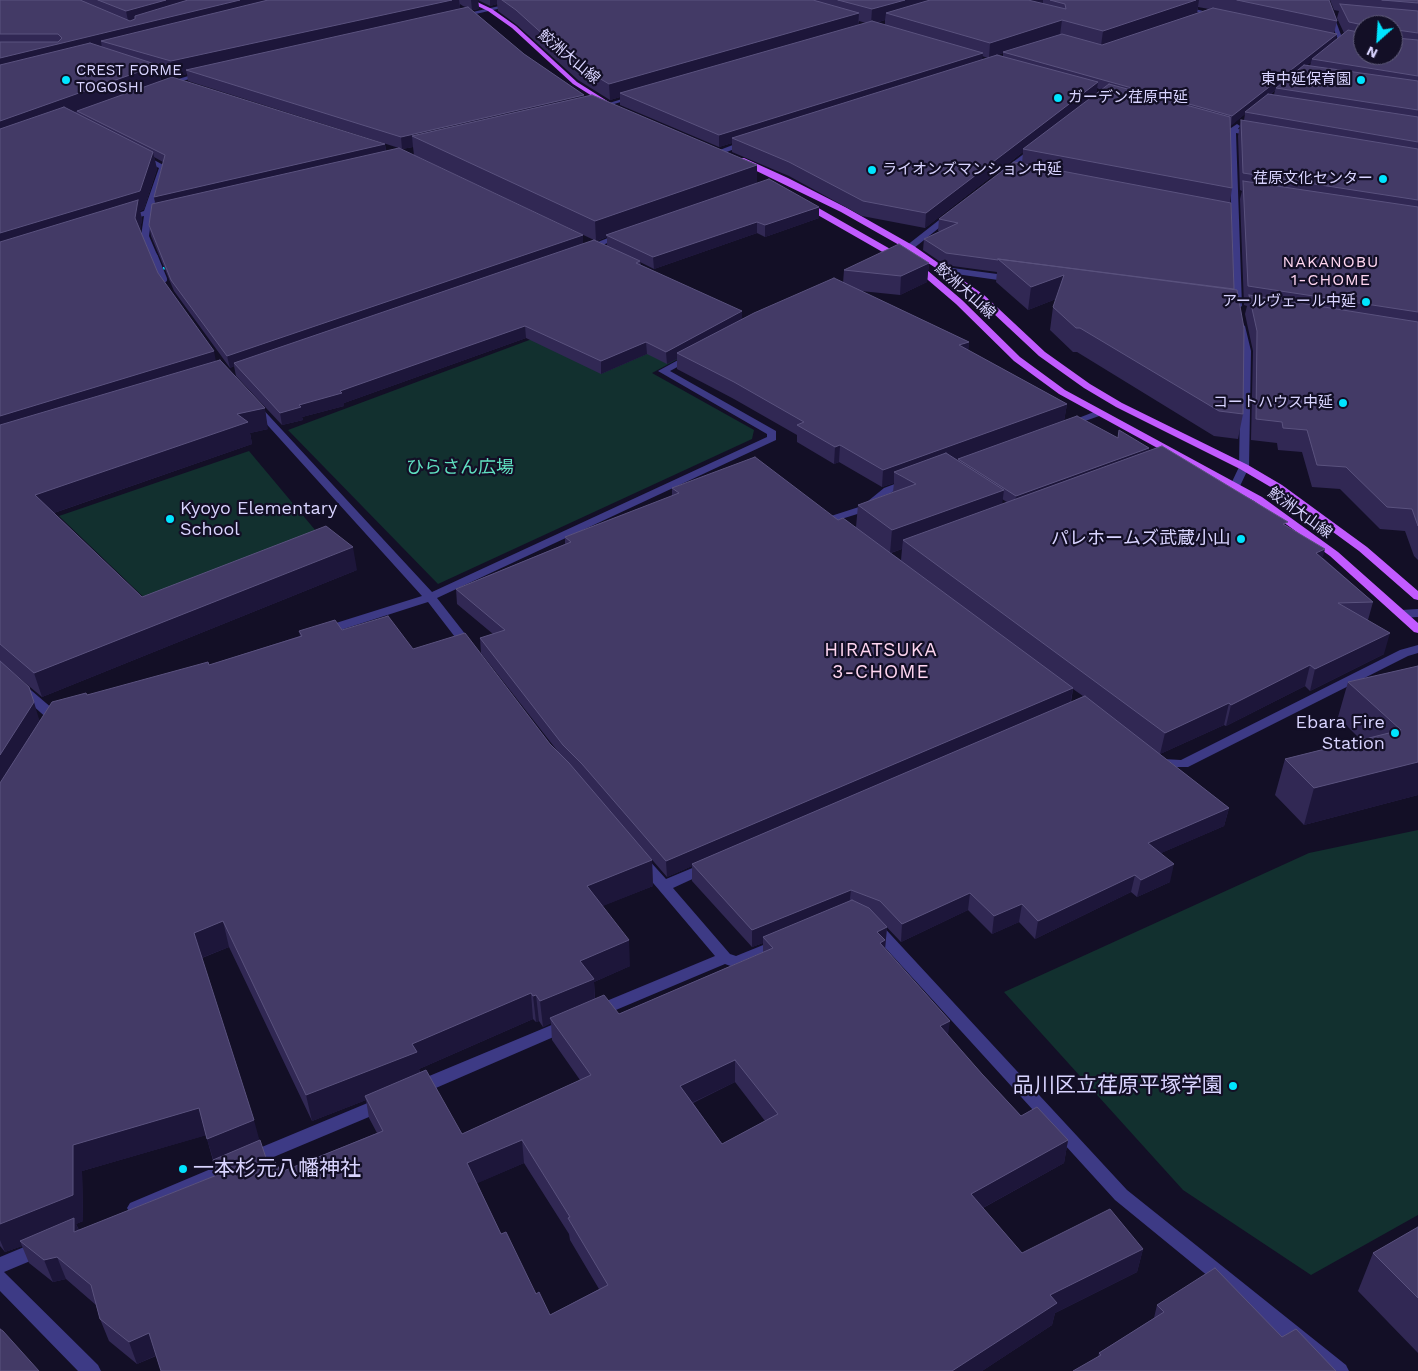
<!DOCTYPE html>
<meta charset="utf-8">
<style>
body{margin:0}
#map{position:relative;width:1418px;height:1371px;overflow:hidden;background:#130f26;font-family:"Work Sans",sans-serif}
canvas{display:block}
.north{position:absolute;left:1353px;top:15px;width:50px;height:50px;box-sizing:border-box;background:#130f26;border:1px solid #625e7d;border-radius:50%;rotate:206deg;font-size:14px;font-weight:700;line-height:20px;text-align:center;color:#d9d4ff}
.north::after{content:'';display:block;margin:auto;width:18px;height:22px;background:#00e5ff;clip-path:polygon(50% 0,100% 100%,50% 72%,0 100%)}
</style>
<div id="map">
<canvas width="1418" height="1371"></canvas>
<div class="north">N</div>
</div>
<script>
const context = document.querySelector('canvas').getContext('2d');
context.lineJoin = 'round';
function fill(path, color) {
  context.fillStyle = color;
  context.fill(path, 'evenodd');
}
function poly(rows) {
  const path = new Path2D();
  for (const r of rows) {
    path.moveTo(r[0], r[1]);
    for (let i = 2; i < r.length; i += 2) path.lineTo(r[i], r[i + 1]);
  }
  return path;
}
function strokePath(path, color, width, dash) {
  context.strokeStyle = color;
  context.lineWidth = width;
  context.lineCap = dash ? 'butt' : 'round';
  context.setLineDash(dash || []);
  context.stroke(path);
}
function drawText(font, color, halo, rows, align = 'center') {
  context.font = font + ' "Work Sans","Noto Sans JP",sans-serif';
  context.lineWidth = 4.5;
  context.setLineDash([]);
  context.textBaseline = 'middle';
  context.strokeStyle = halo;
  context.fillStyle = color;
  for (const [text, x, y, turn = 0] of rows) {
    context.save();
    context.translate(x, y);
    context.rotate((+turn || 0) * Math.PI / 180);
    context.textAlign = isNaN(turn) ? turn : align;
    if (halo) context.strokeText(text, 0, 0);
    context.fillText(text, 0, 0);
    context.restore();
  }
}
fill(poly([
 [599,314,691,352,652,373,754,430,752,439,438,584,288,430],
 [249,451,326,543,158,611,59,516],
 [1418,830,1418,1215,1311,1275,1183,1190,1004,992,1309,853]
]), '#12302f');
fill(poly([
 [526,0,537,0,458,18,455,16,526,0],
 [1146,0,1157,0,1220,15,1217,17,1146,0],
 [1322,0,1328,0,1344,43,1339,42,1322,0],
 [202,72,205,74,204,75,164,86,161,84,202,72],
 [635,95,640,96,598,109,593,108,635,95],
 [1214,124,1231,128,1237,124,1240,126,1238,129,1260,135,1256,137,1236,133,1242,306,1238,309,1234,306,1229,131,1212,127,1211,126,1214,124],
 [746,140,753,142,724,153,717,151,746,140],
 [1033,147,1040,149,1007,175,1001,175,1001,171,1033,147],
 [137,154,143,154,167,167,153,208,167,205,171,207,152,214,149,236,158,257,154,259,150,257,141,236,144,216,124,221,120,219,144,211,159,168,137,158,137,154],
 [948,213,955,215,903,257,897,257,897,253,948,213],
 [620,233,627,235,588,251,581,249,620,233],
 [945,267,1012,276,1016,279,1012,282,942,272,941,270,945,267],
 [1241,323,1245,326,1251,351,1249,467,1240,486,1235,489,1230,486,1239,467,1241,351,1237,326,1241,323],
 [691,353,694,354,694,358,670,371,776,431,776,440,437,598,473,644,475,647,473,650,465,650,428,602,328,634,320,634,318,631,320,628,422,596,252,408,252,404,258,404,432,592,767,437,767,434,658,371,691,353],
 [1099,410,1102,411,1102,415,1068,427,1063,424,1099,410],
 [908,479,912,480,913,482,912,484,892,492,870,510,835,521,830,518,831,516,862,506,884,488,908,479],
 [1418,609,1418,617,1401,618,1395,614,1401,610,1418,609],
 [1418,645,1418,653,1408,656,1188,767,1160,767,1155,766,1149,760,1156,756,1163,759,1181,760,1400,650,1418,645],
 [0,666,4,667,60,715,61,718,60,721,50,721,0,676,0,666],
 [642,856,647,858,666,879,702,864,712,864,714,867,712,870,673,888,730,954,736,956,778,939,783,940,786,944,783,948,736,968,725,964,604,1015,598,1017,592,1015,590,1011,592,1007,715,956,637,864,635,861,637,858,642,856],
 [874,921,879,922,1127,1190,1346,1365,1349,1371,1324,1371,1115,1200,869,930,867,926,869,922,874,921],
 [566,1019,572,1021,574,1025,572,1029,422,1094,416,1096,410,1094,408,1089,410,1084,566,1019],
 [382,1097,388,1099,390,1104,388,1109,257,1164,251,1166,245,1164,242,1159,245,1154,382,1097],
 [232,1160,238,1162,241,1167,238,1172,142,1213,136,1216,130,1213,127,1208,130,1203,232,1160],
 [41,1240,47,1242,50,1248,47,1254,4,1272,98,1365,101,1371,78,1371,0,1291,0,1257,41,1240]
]), '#3d3a85');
fill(poly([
 [465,0,473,0,492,9,516,26,577,82,612,104,612,106,608,106,573,84,512,28,488,11,465,0],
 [738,158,744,158,788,178,847,208,914,246,984,295,1045,352,1090,384,1122,403,1248,465,1282,485,1367,547,1418,591,1418,600,1414,599,1359,551,1274,489,1240,469,1116,407,1084,388,1039,356,978,299,942,272,908,250,841,212,738,162,738,158],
 [802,202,808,202,927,270,962,300,1020,357,1065,390,1262,497,1338,552,1418,623,1418,633,1414,632,1330,556,1254,501,1059,394,1014,361,956,304,921,274,802,206,802,202]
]), '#c25bff');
strokePath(poly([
 [145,274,178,264]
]), '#00e5ff', 2.5, [5, 4.5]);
strokePath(poly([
 [154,257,163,279]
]), '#3d3a85', 8);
fill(poly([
 [0,0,1329,0,1337,21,1334,33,1335,40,1344,33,1337,18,1339,11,1334,10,1330,0,1418,0,1418,560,1414,556,1405,531,1380,529,1340,489,1312,487,1302,452,1278,450,1277,443,1251,440,1253,351,1245,314,1247,306,1244,305,1240,199,1242,191,1240,190,1238,136,1241,120,1244,120,1245,114,1230,126,1232,188,1230,203,1234,289,1243,414,1238,439,1214,436,1077,352,1073,352,1050,330,1053,307,1056,299,1028,310,996,282,997,272,945,265,923,250,924,239,940,231,938,231,939,219,1022,164,1023,152,925,228,862,216,789,176,732,152,732,143,719,147,620,105,620,97,610,100,578,80,517,25,498,11,497,4,490,6,478,0,479,9,472,10,524,54,584,95,584,97,757,165,757,183,819,218,765,237,757,233,654,269,640,262,641,265,742,319,843,283,844,270,929,263,927,282,900,295,861,291,969,342,968,350,1067,404,1064,421,956,460,958,461,958,459,1118,438,1149,448,1148,451,1287,526,1373,602,1368,620,1384,654,1310,691,1305,686,1226,726,1224,725,1160,754,1229,808,1224,826,1161,853,1170,882,1137,897,1131,892,1035,939,1019,922,992,934,968,910,901,942,878,918,887,927,885,948,948,1036,982,1074,1021,1116,1068,1140,1064,1163,983,1208,1022,1253,1143,1249,1137,1272,1055,1313,1052,1325,982,1371,161,1371,156,1356,137,1364,109,1341,100,1319,96,1305,66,1279,53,1282,29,1263,22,1246,5,1252,0,1246],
 [460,4,463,6,466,7,460,9],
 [1198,7,1209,9,1197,13],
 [885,20,885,25,876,23],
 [859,21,866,23,858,25],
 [1363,25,1393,25,1363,55],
 [1003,53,1003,56,998,55],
 [982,56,988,58,982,60],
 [1311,62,1310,66,1306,66],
 [160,73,174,77,187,74,188,81,402,149,413,147,414,155,594,240,583,244,583,235,386,151,385,144,161,81],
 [1097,88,1101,90,1096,93],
 [1275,90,1274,95,1271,94],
 [154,157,163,162,154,197,155,203,149,225,151,236,174,291,230,368,234,366,236,376,282,425,303,420,302,417,344,406,344,403,526,338,601,374,647,354,667,364,677,359,677,369,734,399,797,435,797,442,834,464,839,462,882,487,894,483,893,492,858,505,856,527,838,520,672,488,672,496,565,537,565,544,456,589,457,604,493,634,480,638,481,653,559,753,550,744,413,649,342,630,299,631,300,636,209,665,87,695,40,721,5,666,42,697,357,570,142,597,54,513,252,444,250,433,268,429,216,361,158,273,140,230,142,219,140,211,144,209,157,169],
 [607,237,607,246,597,241],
 [1002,499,1007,502,1002,504],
 [902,549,901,560,891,553],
 [1073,689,1083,696,1071,702],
 [583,780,667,877,692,866,692,881,752,947,763,943,763,952,619,1014,595,999,594,982,630,966,602,906,653,886,652,860],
 [229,947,312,1121,366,1100,369,1118,377,1133,281,1172,267,1161,259,1140,202,958],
 [533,1019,536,1022,539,1021,543,1027,551,1023,552,1040,580,1080,462,1134,420,1072,419,1069],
 [735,1082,765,1121,722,1144,693,1103],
 [206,1135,217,1175,79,1230,76,1224,83,1221,82,1171],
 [524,1163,569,1234,570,1240,599,1289,550,1315,536,1294,501,1234,477,1183],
 [1418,666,1418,795,1304,825,1275,795,1285,759,1361,740,1338,717,1348,682],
 [1418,1227,1418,1353,1358,1291,1373,1253],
 [1157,1305,1282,1337,1098,1357,1099,1353,1154,1318]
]), '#312854');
fill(poly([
 [166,0,218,0,129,26,126,11],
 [240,0,301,0,101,41,102,49,0,74,0,58],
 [452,0,459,0,461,13,186,70,187,74,174,77,171,61],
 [471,0,478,0,479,9,472,10],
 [490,0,497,0,497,4,490,6],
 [905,0,954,0,886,13,885,20,871,24,872,9],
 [1026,0,1043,0,1043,6],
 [1196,0,1199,0,1197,13,1101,46,1103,31],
 [859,13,858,28,620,93,620,97,610,100,609,84],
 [1062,20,1060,35,1003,52,1003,53,989,58,990,43],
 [1337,34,1335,43,1312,59,1311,62,1278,88,1276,88,1275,90,1247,113,1245,112,1245,114,1231,126,1232,116],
 [983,53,982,64,732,138,732,143,719,147,719,135],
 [158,65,161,81,0,139,0,121],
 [1098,82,1096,96,1023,149,1023,152,925,228,926,213],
 [584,95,584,107,412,136,413,147,402,149,401,137],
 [385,144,386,153,156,206,154,197],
 [153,152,157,169,144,209,140,211,142,219,139,237,0,253,0,233],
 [757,165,757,185,606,235,607,237,596,241,595,221],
 [819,207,819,218,765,237,765,225],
 [757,222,757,233,654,269,653,257],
 [583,235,583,246,234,363,234,366,230,368,227,356],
 [929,263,927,282,900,295,901,276],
 [1064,275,1061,297,1028,310,1031,287],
 [742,311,742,323,677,353,677,359,667,364,666,352],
 [525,326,526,338,344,403,344,406,302,417,303,420,282,425,280,413,299,405],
 [646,342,647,354,601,374,601,361],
 [969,342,968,357,959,345],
 [214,351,218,372,0,439,0,416],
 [1067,404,1064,421,906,479,894,472,894,483,882,487,883,470],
 [265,408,268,429,250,433,252,444,42,517,35,495,237,414],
 [840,445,839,462,834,464,835,447],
 [1149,448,1147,458,1014,507,1016,496],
 [1004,490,1001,513,903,540,902,549,890,553,892,530],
 [353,547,357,570,42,697,34,673],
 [1325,549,1320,569,1316,553],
 [1390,633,1384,654,1310,691,1315,669],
 [1310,665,1305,686,1226,726,1231,705],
 [1073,688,1070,704,692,864,692,866,667,877,666,861],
 [34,702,41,726,0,792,0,755],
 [1229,703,1224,725,1160,754,1165,733],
 [1418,762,1418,795,1304,825,1314,788],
 [1229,808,1224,826,1145,860,1148,843],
 [652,860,653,886,588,912,587,886],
 [1174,864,1170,882,1137,897,1141,880],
 [1135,875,1131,892,1035,939,1038,921],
 [851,890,849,907,763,937,763,943,752,947,752,930],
 [970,893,968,910,901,942,902,924],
 [1022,904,1019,922,992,934,994,916],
 [223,921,229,947,201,958,194,933],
 [887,927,885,949,883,962,877,932],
 [629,940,630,966,594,982,595,1005,550,1018,551,1023,543,1027,540,1001,580,961],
 [531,993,533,1019,419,1069,421,1078,365,1096,366,1100,312,1121,306,1095,412,1044],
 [536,995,539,1021,536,1022,533,996],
 [950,1021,947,1043,940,1026],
 [735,1060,735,1082,681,1108,680,1086],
 [199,1108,207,1135,82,1171,83,1221,76,1224,83,1240,20,1241,22,1246,5,1252,0,1240,0,1224,73,1145],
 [254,1120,261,1146,215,1165,207,1139],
 [522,1140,524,1163,471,1186,467,1163],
 [1068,1140,1064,1163,968,1216,971,1194],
 [1143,1249,1137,1272,1055,1313,1052,1325,982,1371,952,1371,1050,1295],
 [57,1257,66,1279,53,1282,44,1260],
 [149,1333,157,1355,137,1364,129,1342]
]), '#1d163a');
const building = poly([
 [0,0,80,0,130,21,135,19,135,16,188,0,240,0,0,58,0,42,58,42,62,38,58,34,0,34,0,0],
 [98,0,166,0,126,11,98,0],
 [268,0,452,0,171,61,101,41,268,0],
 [502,0,813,0,859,13,609,84,577,65,516,10,502,0],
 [838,0,905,0,872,9,838,0],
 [930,0,1028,0,1066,9,1065,4,1050,0,1196,0,1103,31,1062,20,990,43,886,13,930,0],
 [1237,0,1329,0,1337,21,1237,0],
 [1382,0,1418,0,1418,3,1382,0],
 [1340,4,1418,11,1418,33,1397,30,1395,32,1396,38,1418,40,1418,76,1312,59,1348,30,1363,33,1363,55,1393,55,1393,25,1363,25,1349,22,1340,4],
 [468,7,524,54,584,95,401,137,186,70,468,7],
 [1213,8,1337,34,1232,116,1003,52,1062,34,1102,45,1213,8],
 [872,21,983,53,719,135,620,93,872,21],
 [90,43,158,65,0,121,0,65,90,43],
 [997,55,1098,82,926,213,863,201,789,162,732,138,997,55],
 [1304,65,1418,81,1418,110,1276,88,1304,65],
 [172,77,385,144,154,197,165,155,77,111,172,77],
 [1109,84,1230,117,1232,188,1023,149,1109,84],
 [1268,94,1418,117,1418,142,1245,112,1268,94],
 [592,95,757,165,595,221,412,136,592,95],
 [64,107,153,152,140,191,0,233,0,129,64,107],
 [1241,120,1418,149,1418,200,1243,173,1241,120],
 [399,148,583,235,227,356,171,280,149,225,152,204,399,148],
 [1014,162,1231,203,1234,289,998,259,998,260,946,253,924,239,958,223,939,219,1014,162],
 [769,179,819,207,765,225,757,222,653,257,606,235,769,179],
 [1243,181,1418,207,1418,312,1248,286,1243,181],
 [138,200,135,218,158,273,214,351,0,416,0,242,138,200],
 [594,240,640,261,636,263,742,311,666,352,646,342,601,361,525,326,340,391,342,393,299,405,301,407,280,413,234,363,594,240],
 [899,244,929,263,901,276,844,270,899,244],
 [998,259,1237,290,1244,328,1243,414,1219,411,1080,328,1076,328,1053,307,1064,275,1031,287,998,259],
 [834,278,969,342,959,345,1067,404,883,470,840,445,835,447,797,425,804,422,734,382,677,353,754,313,834,278],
 [1249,295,1418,322,1418,526,1412,509,1387,507,1346,467,1317,465,1307,430,1283,428,1282,422,1256,419,1257,331,1249,295],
 [220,360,265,408,237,414,248,422,35,495,142,597,326,526,353,547,34,673,0,644,0,425,220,360],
 [1077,416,1118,438,1119,430,1149,448,1016,496,958,459,1077,416],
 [1162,446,1288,522,1283,524,1325,549,1316,553,1373,602,1338,603,1390,633,1315,669,1310,665,1231,705,1229,703,1165,733,903,540,1162,446],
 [946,453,1004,490,892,530,858,505,916,484,894,472,946,453],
 [755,457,838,520,843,518,1073,688,666,861,582,764,563,745,480,638,505,630,456,589,571,542,565,537,679,493,672,488,755,457],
 [388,616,413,649,465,633,550,744,569,763,652,860,587,886,629,940,580,961,594,979,540,1001,536,995,533,996,531,993,412,1044,417,1052,306,1095,223,921,194,933,254,1120,207,1139,199,1108,73,1145,73,1195,0,1224,0,783,52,702,86,693,87,695,208,662,209,665,302,636,299,631,335,620,342,630,388,616],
 [0,661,29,687,34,702,0,755,0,661],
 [1418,666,1418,762,1314,788,1285,759,1401,730,1348,682,1418,666],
 [1085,696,1229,808,1148,843,1174,864,1141,880,1135,875,1038,921,1022,904,994,916,970,893,902,924,880,901,851,890,752,930,692,864,1085,696],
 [852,900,869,908,887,927,877,932,885,940,880,943,950,1021,940,1026,982,1074,1021,1116,1037,1107,1068,1140,971,1194,1022,1253,1110,1209,1143,1249,1050,1295,1057,1303,952,1371,161,1371,149,1333,129,1342,100,1319,91,1285,57,1257,44,1260,20,1241,74,1218,74,1232,217,1175,213,1160,260,1140,267,1161,273,1158,281,1172,383,1131,365,1096,426,1070,462,1134,591,1075,550,1018,604,995,619,1014,773,948,763,937,852,900],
 [735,1060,778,1114,722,1144,680,1086,735,1060],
 [522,1140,570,1217,568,1218,608,1285,550,1315,539,1292,536,1294,506,1232,501,1234,467,1163,522,1140],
 [1418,1227,1418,1298,1373,1253,1418,1227],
 [1215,1268,1282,1337,1296,1329,1336,1371,1073,1371,1101,1355,1099,1353,1164,1312,1157,1305,1215,1268],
 [0,1329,3,1331,39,1371,0,1371,0,1329]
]);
fill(building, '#433a66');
strokePath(building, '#5a527e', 1);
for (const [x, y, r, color] of [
 [66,80,5,"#00e5ff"],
 [1361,80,5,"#00e5ff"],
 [1058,98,5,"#00e5ff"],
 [872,170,5,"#00e5ff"],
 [1383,179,5,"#00e5ff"],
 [1366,302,5,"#00e5ff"],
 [1343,403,5,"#00e5ff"],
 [170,519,5,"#00e5ff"],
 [1241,539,5,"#00e5ff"],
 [1395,733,5,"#00e5ff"],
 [1233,1086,5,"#00e5ff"],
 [183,1169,5,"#00e5ff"]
]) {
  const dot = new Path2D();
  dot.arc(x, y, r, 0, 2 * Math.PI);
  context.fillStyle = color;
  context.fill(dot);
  strokePath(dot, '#130f26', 2);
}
drawText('15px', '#d9d4ff', '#130f26', [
 ["鮫洲大山線",569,57,40],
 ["鮫洲大山線",965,291,42],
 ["鮫洲大山線",1300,513,36]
]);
drawText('15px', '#d9d4ff', '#130f26', [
 ["CREST FORME",76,71,"left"],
 ["TOGOSHI",76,88,"left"],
 ["東中延保育園",1351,80],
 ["ガーデン荏原中延",1068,98,"left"],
 ["ライオンズマンション中延",882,170,"left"],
 ["荏原文化センター",1373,179],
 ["アールヴェール中延",1356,302],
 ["コートハウス中延",1333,403]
], 'right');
context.letterSpacing = '1px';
drawText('16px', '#ffd6f0', '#130f26', [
 ["NAKANOBU",1331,262],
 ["1-CHOME",1331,280]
]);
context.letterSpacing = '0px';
drawText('18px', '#5fe0c0', '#130f26', [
 ["ひらさん広場",460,468]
]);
drawText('18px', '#d9d4ff', '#130f26', [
 ["Kyoyo Elementary",180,509,"left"],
 ["School",180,530,"left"],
 ["パレホームズ武蔵小山",1231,539],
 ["Ebara Fire",1385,723],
 ["Station",1385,744]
], 'right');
context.letterSpacing = '1px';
drawText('19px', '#ffd6f0', '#130f26', [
 ["HIRATSUKA",881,650],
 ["3-CHOME",881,672]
]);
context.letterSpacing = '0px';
drawText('21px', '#d9d4ff', '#130f26', [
 ["品川区立荏原平塚学園",1223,1086],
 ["一本杉元八幡神社",193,1169,"left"]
], 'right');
</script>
